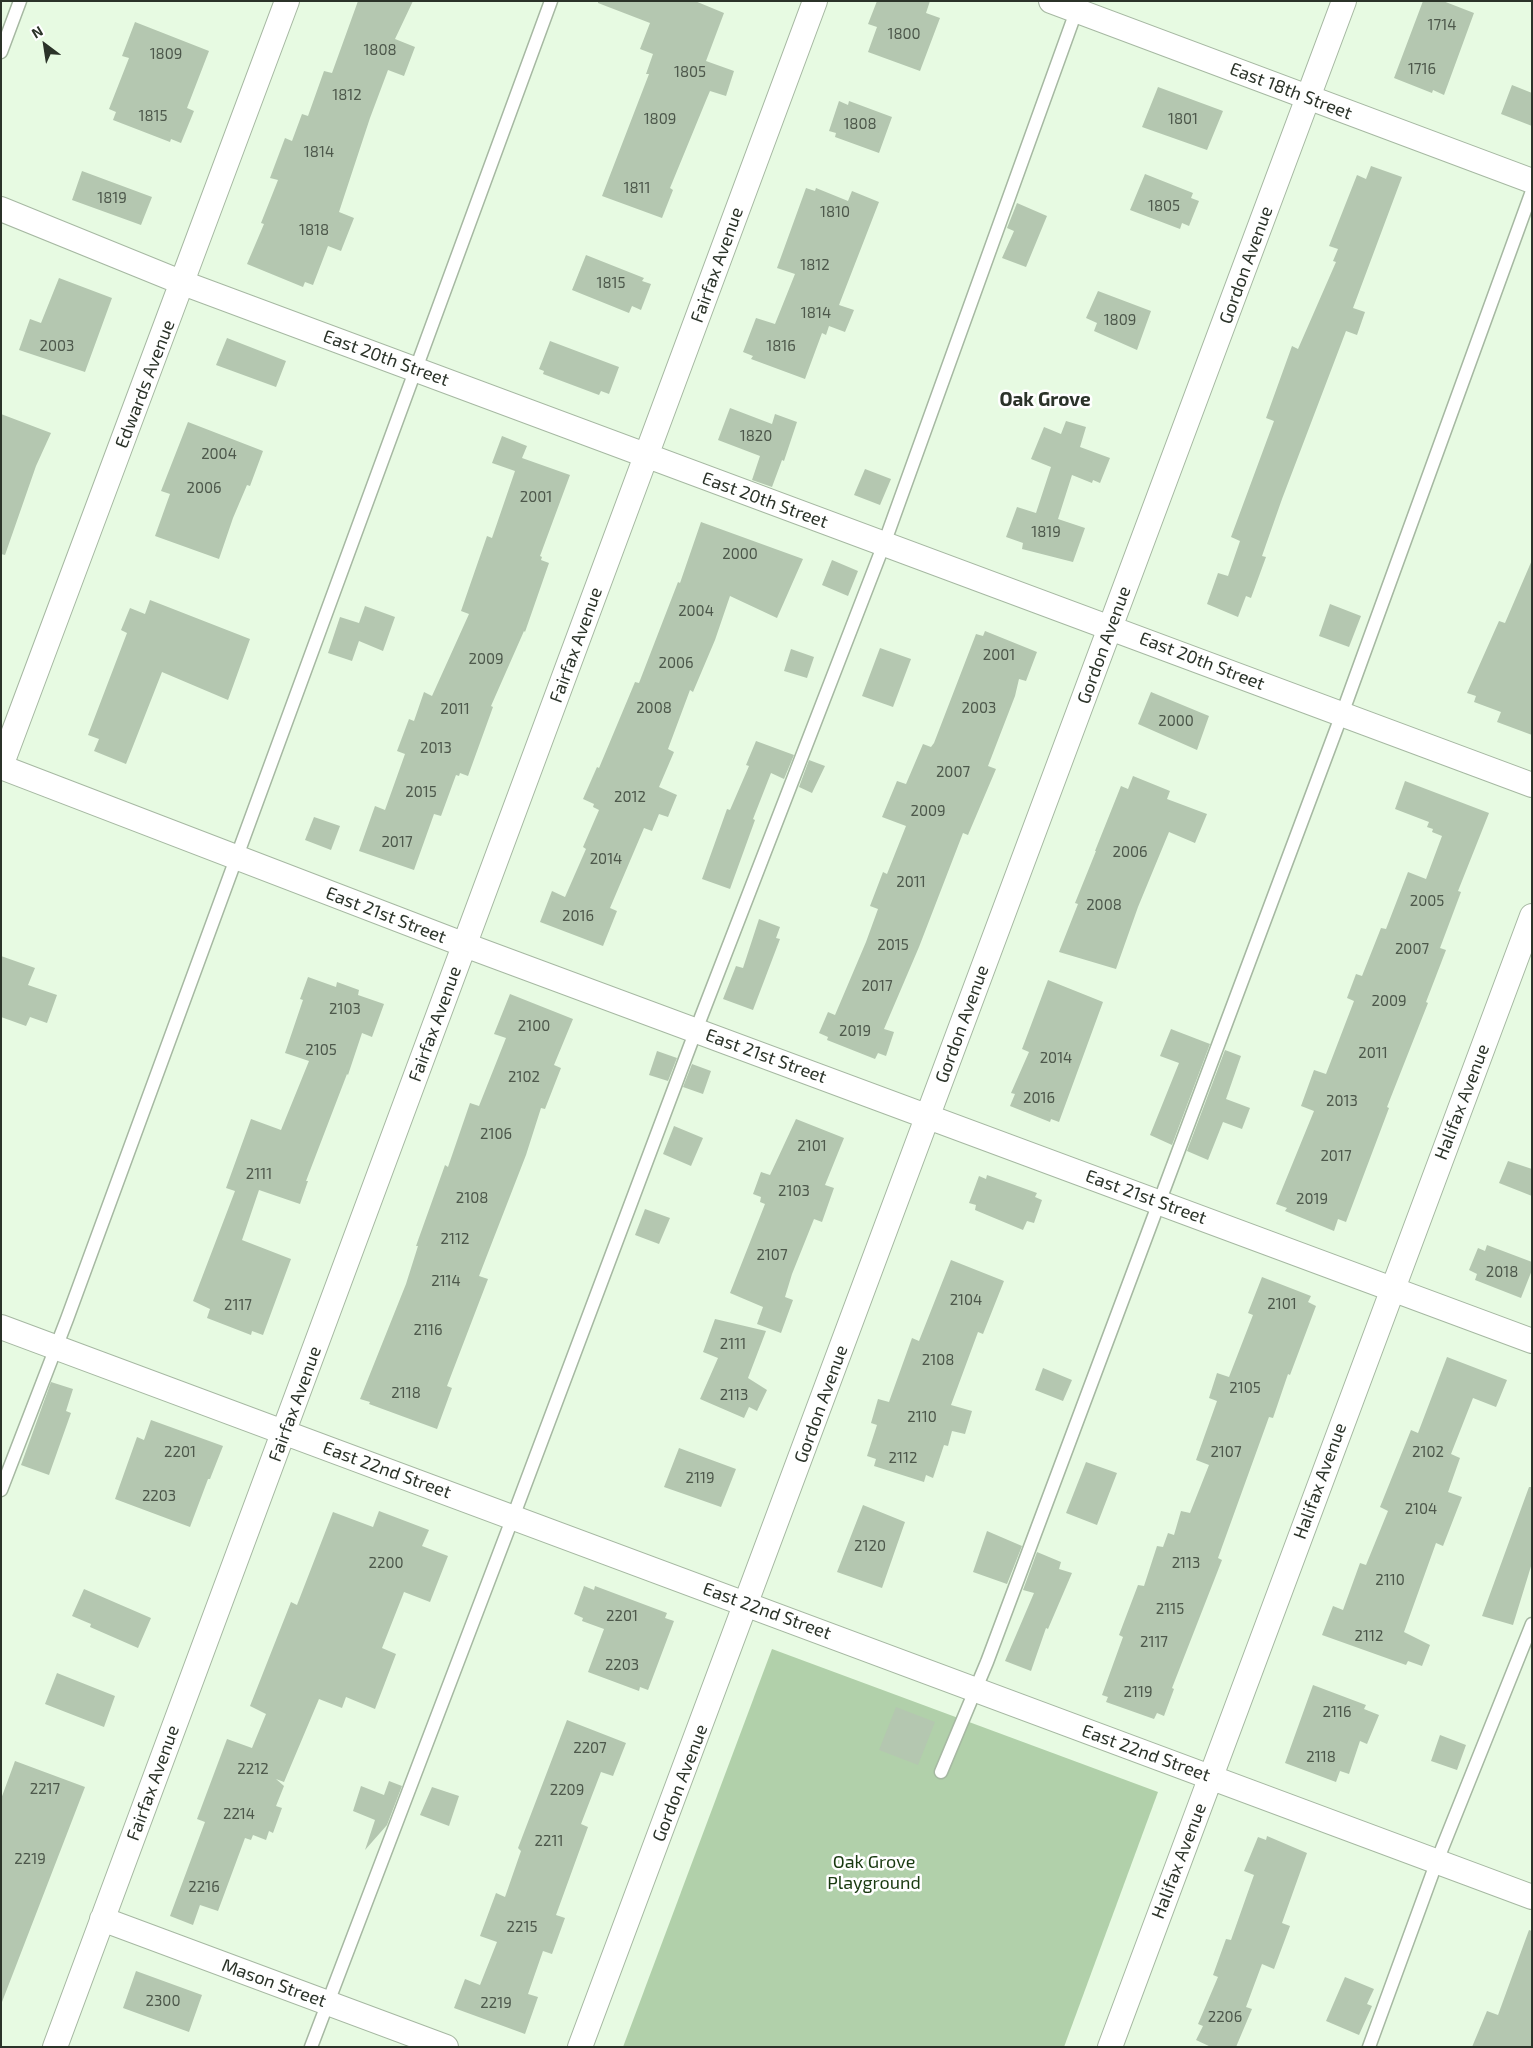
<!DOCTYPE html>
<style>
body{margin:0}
#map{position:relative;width:1533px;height:2048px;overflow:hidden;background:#e7fae2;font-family:"Exo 2",sans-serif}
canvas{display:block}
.frame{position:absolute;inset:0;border:2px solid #2b3329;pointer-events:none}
.north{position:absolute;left:20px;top:20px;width:50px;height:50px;-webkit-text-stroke:4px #fff;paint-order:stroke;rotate:329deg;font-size:14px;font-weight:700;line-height:20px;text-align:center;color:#2b3329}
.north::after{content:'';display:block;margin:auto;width:18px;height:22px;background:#2b3329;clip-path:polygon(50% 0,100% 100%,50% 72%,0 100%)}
</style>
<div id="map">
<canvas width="1533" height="2048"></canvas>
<div class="frame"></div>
<div class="north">N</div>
</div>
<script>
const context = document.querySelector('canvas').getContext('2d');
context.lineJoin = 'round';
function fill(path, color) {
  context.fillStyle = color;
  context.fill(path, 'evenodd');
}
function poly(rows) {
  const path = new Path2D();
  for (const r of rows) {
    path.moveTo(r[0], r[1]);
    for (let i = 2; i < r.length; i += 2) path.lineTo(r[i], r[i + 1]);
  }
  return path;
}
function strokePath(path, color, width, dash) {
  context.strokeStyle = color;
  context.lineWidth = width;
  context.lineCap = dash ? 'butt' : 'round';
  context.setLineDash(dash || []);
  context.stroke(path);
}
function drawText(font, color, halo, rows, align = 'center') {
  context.font = font + ' "Exo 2",sans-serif';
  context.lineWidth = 5;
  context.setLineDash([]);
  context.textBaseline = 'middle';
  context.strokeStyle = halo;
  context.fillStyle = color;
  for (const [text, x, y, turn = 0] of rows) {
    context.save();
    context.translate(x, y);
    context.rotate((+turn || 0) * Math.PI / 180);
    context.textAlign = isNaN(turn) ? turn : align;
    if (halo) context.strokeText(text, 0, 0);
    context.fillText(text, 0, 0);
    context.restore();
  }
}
fill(poly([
 [772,1649,1158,1792,1064,2047,623,2047]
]), '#b1d0aa');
fill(poly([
 [358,1,413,1,395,39,415,47,404,76,388,70,370,118,339,212,354,218,341,251,328,246,313,285,305,282,303,287,247,264,264,224,261,223,278,180,270,178,285,138,292,141,302,114,308,116,324,71,332,73],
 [598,1,695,1,724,13,706,61,734,71,726,96,710,91,707,98,670,188,673,190,662,218,602,196,649,74,646,74,653,54,640,49,650,23,598,3],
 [877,1,930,1,926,13,940,18,920,71,868,52,877,27,868,24],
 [1423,1,1443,1,1474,13,1444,95,1433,90,1432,93,1394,78],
 [135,22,209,51,187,108,194,111,181,143,171,139,170,142,113,120,116,112,109,109,129,58,122,56],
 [1512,85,1532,93,1532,126,1501,114],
 [1158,87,1223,111,1207,150,1142,127],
 [839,101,848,105,849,101,892,117,879,153,835,137,836,133,829,131],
 [1371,166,1402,177,1353,308,1365,312,1357,335,1346,331,1282,499,1262,556,1266,557,1251,598,1246,596,1238,617,1207,604,1218,573,1228,576,1240,541,1231,537,1274,421,1266,418,1292,346,1298,349,1336,262,1333,261,1338,249,1329,246,1357,175,1366,179],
 [82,171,152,197,141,225,72,200],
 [1145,174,1193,193,1191,198,1199,201,1189,226,1182,223,1180,229,1130,210],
 [806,188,815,191,816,188,848,201,852,191,879,202,839,305,854,310,845,332,829,326,826,335,822,333,805,379,751,359,753,356,743,352,756,318,775,324,795,274,777,268],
 [1017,203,1047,216,1026,267,1002,258,1014,231,1007,228],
 [586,255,644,278,642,281,651,284,641,310,632,306,629,313,572,290],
 [59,278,112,298,85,372,19,350,30,319,41,323],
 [1098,291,1151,311,1137,350,1094,331,1097,323,1086,318],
 [227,338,286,361,276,387,216,365],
 [550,341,619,367,609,394,601,391,599,395,543,374,544,371,539,369],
 [730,408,772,424,775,414,797,422,784,461,782,460,772,487,752,480,760,456,718,440],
 [1,414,51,433,36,466,5,555,1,554],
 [1066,421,1086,427,1080,447,1110,458,1100,483,1093,480,1092,483,1072,475,1058,519,1085,528,1073,562,1022,549,1023,543,1006,537,1017,507,1036,513,1051,467,1031,459,1044,427,1061,434],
 [188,422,263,451,250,486,247,485,233,518,219,559,155,536,170,494,161,491],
 [502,436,527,446,522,458,570,475,540,556,542,557,541,560,549,563,525,632,524,631,491,706,493,707,468,776,460,773,459,776,456,775,441,816,434,814,414,870,359,851,375,806,385,810,405,754,397,751,409,719,414,721,424,692,432,696,469,614,461,611,487,536,492,538,515,471,492,463],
 [865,469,891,479,880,505,854,495],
 [701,522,803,559,777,618,730,596,715,640,693,692,690,690,668,749,674,752,659,787,677,795,668,817,659,814,652,831,644,828,610,908,617,911,603,946,540,922,552,891,565,897,586,849,583,847,599,810,593,807,594,804,583,799,597,767,599,768,635,682,639,683,678,582,680,583],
 [832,560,858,571,848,596,822,585],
 [1532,560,1532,735,1497,722,1501,712,1474,702,1476,696,1467,693,1499,621,1505,623],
 [150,600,250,639,228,700,162,672,126,764,94,751,99,739,88,735,127,633,121,630,130,608,145,614],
 [1330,604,1361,616,1349,647,1319,636],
 [365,606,395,617,383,651,359,641,352,661,328,653,340,617,359,623],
 [985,631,1037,652,1026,681,1019,679,1015,696,988,766,996,769,968,835,963,833,919,947,884,1029,894,1032,886,1056,878,1053,875,1059,827,1040,828,1037,819,1033,828,1012,835,1015,866,942,878,909,870,906,883,872,887,874,906,826,882,817,897,781,906,784,923,744,931,747,934,743,976,634,983,636],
 [880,648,911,659,893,707,862,696],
 [791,649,814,657,807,678,784,671],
 [1151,692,1209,716,1197,750,1138,724],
 [756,741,794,755,784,779,771,773,753,819,755,820,730,889,702,879,727,809,730,810,749,766,746,765],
 [809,760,825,766,812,793,799,787],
 [1133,776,1170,791,1167,799,1207,814,1195,843,1169,832,1138,907,1116,969,1059,952,1078,904,1075,903,1096,851,1095,851,1121,786,1128,789],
 [1405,781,1489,813,1458,891,1461,892,1440,948,1446,950,1426,1002,1428,1003,1387,1107,1389,1108,1346,1222,1338,1219,1334,1231,1285,1211,1287,1208,1276,1204,1314,1111,1301,1106,1314,1070,1326,1074,1354,1001,1347,998,1356,974,1362,976,1381,928,1386,929,1408,872,1426,879,1442,836,1432,832,1433,829,1427,827,1429,822,1395,809],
 [314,817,340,826,331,850,305,840],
 [759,919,780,927,776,938,780,939,753,1010,723,999,736,966,743,968],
 [1,956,35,968,28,985,57,995,47,1023,30,1017,26,1026,1,1017],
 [308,977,336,987,337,982,359,990,358,995,384,1004,372,1037,362,1033,348,1075,347,1074,306,1181,308,1181,300,1204,259,1190,242,1240,291,1259,263,1335,252,1331,251,1335,207,1318,210,1309,193,1301,235,1191,226,1188,251,1119,281,1130,309,1061,285,1053,303,1000,300,999],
 [1048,980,1103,1002,1059,1122,1051,1119,1050,1122,1010,1106,1015,1094,1011,1093,1029,1052,1022,1049],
 [510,994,573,1019,554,1065,561,1068,545,1109,541,1108,526,1155,479,1276,488,1279,447,1386,452,1388,437,1429,369,1404,370,1402,360,1399,406,1284,418,1246,416,1246,445,1165,448,1167,470,1103,479,1106,506,1038,494,1034],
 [1171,1029,1210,1044,1172,1145,1150,1135,1179,1063,1160,1056],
 [1225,1050,1241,1056,1226,1099,1250,1108,1242,1129,1223,1122,1208,1160,1187,1151],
 [657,1051,677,1058,668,1081,649,1075],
 [692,1064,711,1071,703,1094,683,1087],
 [796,1119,844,1138,825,1185,834,1188,822,1222,814,1219,792,1274,785,1297,793,1300,781,1333,757,1324,763,1307,730,1293,765,1204,760,1202,761,1197,753,1194,761,1172,770,1175],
 [674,1126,703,1138,691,1166,663,1154],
 [1508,1161,1532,1169,1532,1196,1499,1183],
 [987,1175,1037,1193,1035,1197,1042,1200,1034,1223,1027,1221,1023,1230,975,1210,976,1205,969,1203,979,1176,986,1179],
 [645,1209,670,1218,659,1244,635,1235],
 [1487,1245,1532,1262,1532,1270,1521,1298,1475,1280,1477,1274,1469,1270,1478,1248,1485,1251],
 [951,1260,1004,1281,983,1334,978,1332,951,1405,972,1411,965,1434,952,1431,948,1446,944,1445,933,1478,926,1475,924,1482,874,1466,876,1459,867,1456,877,1425,871,1423,878,1399,889,1402,912,1338,919,1341],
 [1262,1277,1311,1296,1308,1302,1316,1306,1290,1375,1288,1374,1273,1418,1269,1417,1218,1558,1222,1560,1172,1688,1174,1689,1164,1716,1157,1713,1154,1719,1106,1702,1108,1697,1102,1695,1123,1637,1119,1635,1138,1585,1144,1586,1157,1546,1163,1547,1168,1533,1174,1535,1181,1511,1190,1513,1209,1465,1196,1460,1217,1401,1209,1398,1217,1373,1229,1377,1253,1315,1248,1313],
 [715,1319,766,1331,748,1378,767,1390,757,1411,749,1407,744,1418,700,1399,718,1358,703,1352],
 [1447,1357,1507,1380,1496,1407,1473,1398,1451,1454,1460,1458,1448,1492,1462,1497,1443,1546,1436,1543,1404,1632,1430,1645,1422,1666,1408,1661,1406,1665,1322,1635,1333,1606,1343,1610,1360,1563,1366,1565,1388,1511,1380,1507,1411,1430,1418,1433],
 [1043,1368,1072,1380,1063,1401,1035,1390],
 [51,1382,73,1389,66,1411,71,1413,49,1475,21,1465],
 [151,1420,223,1446,210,1479,208,1479,190,1527,115,1499,137,1437,144,1440],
 [679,1448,736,1469,721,1507,664,1487],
 [1086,1462,1117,1473,1097,1525,1066,1513],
 [1529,1487,1532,1487,1532,1563,1513,1625,1482,1616],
 [863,1505,905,1522,882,1588,837,1572],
 [379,1511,429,1530,422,1546,448,1556,430,1602,404,1592,382,1648,396,1654,375,1709,346,1697,342,1708,319,1699,284,1782,276,1779,284,1786,276,1806,282,1808,273,1833,269,1831,266,1840,253,1835,251,1840,245,1838,218,1911,200,1905,193,1925,170,1916,205,1822,197,1819,227,1739,252,1748,266,1714,250,1706,291,1602,297,1605,333,1512,373,1527],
 [987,1531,1022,1546,1007,1584,973,1572],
 [1037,1552,1061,1562,1059,1569,1072,1573,1048,1629,1046,1628,1031,1671,1005,1661,1034,1593,1023,1590],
 [584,1586,594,1590,595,1586,667,1613,665,1618,674,1621,648,1690,640,1687,639,1691,588,1672,604,1629,582,1621,583,1618,574,1614],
 [84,1589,151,1618,138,1648,90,1627,91,1624,72,1616],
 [57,1673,115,1696,104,1727,45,1704],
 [1313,1685,1366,1705,1364,1709,1379,1715,1367,1744,1360,1741,1349,1774,1340,1771,1336,1782,1285,1763],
 [896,1707,935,1722,918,1765,879,1750],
 [567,1720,626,1743,613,1776,601,1772,581,1824,588,1827,556,1915,565,1918,552,1954,543,1951,528,1994,538,1997,525,2034,454,2008,465,1979,480,1985,497,1942,480,1936,496,1893,505,1897,521,1851,518,1848],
 [1440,1735,1466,1745,1457,1770,1431,1761],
 [15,1761,85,1787,2,2002,1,1799],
 [389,1781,402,1786,387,1825,365,1850,375,1820,353,1811,361,1786,384,1795],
 [432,1787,459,1796,449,1826,420,1815],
 [1267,1836,1307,1853,1282,1923,1290,1926,1274,1969,1262,1964,1246,2007,1252,2009,1236,2047,1211,2047,1196,2040,1203,2026,1198,2024,1218,1977,1213,1975,1226,1939,1231,1940,1254,1875,1244,1871,1258,1837,1266,1840],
 [1529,1930,1532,1931,1532,2047,1472,2047,1487,2011,1498,2015],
 [136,1971,202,1995,189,2032,123,2008],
 [1345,1977,1374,1989,1367,2004,1372,2006,1359,2035,1326,2021]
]), '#b4c7b0');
const service = poly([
 [1,52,20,1],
 [1,1490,67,1319,551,1],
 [941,1772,987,1662,1342,714,1532,191],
 [311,2047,513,1517,696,1030,884,544,1078,6],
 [1369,2047,1437,1861,1532,1624]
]);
const minor = poly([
 [1051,1,1532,181],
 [1,209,183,283,1532,785],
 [1,766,287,1],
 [1,767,465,945,1532,1341],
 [1,1327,1532,1897],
 [102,1919,446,2047],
 [55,2047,815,1],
 [580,2047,1344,1],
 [1110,2047,1532,916]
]);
strokePath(service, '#a6b8a2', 15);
strokePath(minor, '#a6b8a2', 26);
strokePath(service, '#fff', 12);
strokePath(minor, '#fff', 24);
drawText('15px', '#4d584b', null, [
 ["1714",1442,25],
 ["1800",904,34],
 ["1808",380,50],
 ["1809",166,54],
 ["1716",1422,69],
 ["1805",690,72],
 ["1812",347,95],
 ["1815",153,116],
 ["1809",660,119],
 ["1801",1183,119],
 ["1808",860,124],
 ["1814",319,152],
 ["1811",637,188],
 ["1819",112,198],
 ["1805",1164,206],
 ["1810",835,212],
 ["1818",314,230],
 ["1812",815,265],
 ["1815",611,283],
 ["1814",816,313],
 ["1809",1120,320],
 ["2003",57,346],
 ["1816",781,346],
 ["1820",756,436],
 ["2004",219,454],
 ["2006",204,488],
 ["2001",536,497],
 ["1819",1046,532],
 ["2000",740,554],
 ["2004",696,611],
 ["2001",999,655],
 ["2009",486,659],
 ["2006",676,663],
 ["2008",654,708],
 ["2003",979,708],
 ["2011",455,709],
 ["2000",1176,721],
 ["2013",436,748],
 ["2007",953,772],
 ["2015",421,792],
 ["2012",630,797],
 ["2009",928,811],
 ["2017",397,842],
 ["2006",1130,852],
 ["2014",606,859],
 ["2011",911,882],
 ["2005",1427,901],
 ["2008",1104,905],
 ["2016",578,916],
 ["2015",893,945],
 ["2007",1412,949],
 ["2017",877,986],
 ["2009",1389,1001],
 ["2103",345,1009],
 ["2100",534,1026],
 ["2019",855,1031],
 ["2105",321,1050],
 ["2011",1373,1053],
 ["2014",1056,1058],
 ["2102",524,1077],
 ["2016",1039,1098],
 ["2013",1342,1101],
 ["2106",496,1134],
 ["2101",812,1146],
 ["2017",1336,1156],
 ["2111",259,1174],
 ["2103",794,1191],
 ["2108",472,1198],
 ["2019",1312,1199],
 ["2112",455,1239],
 ["2107",772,1255],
 ["2018",1502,1272],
 ["2114",446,1281],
 ["2104",966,1300],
 ["2101",1282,1304],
 ["2117",238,1305],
 ["2116",428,1330],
 ["2111",733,1344],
 ["2108",938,1360],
 ["2105",1245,1388],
 ["2118",406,1393],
 ["2113",734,1395],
 ["2110",922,1417],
 ["2201",180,1452],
 ["2107",1226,1452],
 ["2102",1428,1452],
 ["2112",903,1458],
 ["2119",700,1478],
 ["2203",159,1496],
 ["2104",1421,1509],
 ["2120",870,1546],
 ["2200",386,1563],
 ["2113",1186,1563],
 ["2110",1390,1580],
 ["2115",1170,1609],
 ["2201",622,1616],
 ["2112",1369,1636],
 ["2117",1154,1642],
 ["2203",622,1665],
 ["2119",1138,1692],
 ["2116",1337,1712],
 ["2207",590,1748],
 ["2118",1321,1757],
 ["2212",253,1769],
 ["2217",45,1789],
 ["2209",567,1790],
 ["2214",239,1814],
 ["2211",549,1841],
 ["2219",30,1859],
 ["2216",204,1887],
 ["2215",522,1927],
 ["2300",163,2001],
 ["2219",496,2003],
 ["2206",1225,2017]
]);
drawText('18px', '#2b3329', '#fff', [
 ["East 18th Street",1291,91,21],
 ["Fairfax Avenue",717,265,-70],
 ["Gordon Avenue",1246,265,-70],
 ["East 20th Street",386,358,20],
 ["Edwards Avenue",145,384,-69],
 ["East 20th Street",765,500,20],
 ["Fairfax Avenue",576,645,-70],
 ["Gordon Avenue",1104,645,-70],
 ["East 20th Street",1202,661,21],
 ["East 21st Street",386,915,21],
 ["Fairfax Avenue",435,1024,-70],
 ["Gordon Avenue",962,1024,-70],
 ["East 21st Street",766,1056,20],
 ["Halifax Avenue",1462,1102,-69],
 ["East 21st Street",1146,1197,20],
 ["Fairfax Avenue",295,1404,-70],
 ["Gordon Avenue",821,1404,-70],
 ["East 22nd Street",387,1470,20],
 ["Halifax Avenue",1320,1481,-70],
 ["East 22nd Street",767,1611,20],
 ["East 22nd Street",1146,1753,20],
 ["Fairfax Avenue",153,1783,-70],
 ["Gordon Avenue",680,1783,-69],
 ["Halifax Avenue",1179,1861,-69],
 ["Mason Street",274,1983,20]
]);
drawText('18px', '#18390f', '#fff', [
 ["Oak Grove",874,1862],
 ["Playground",874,1883]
]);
drawText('bold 19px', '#2b3329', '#fff', [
 ["Oak Grove",1045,400]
]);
</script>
